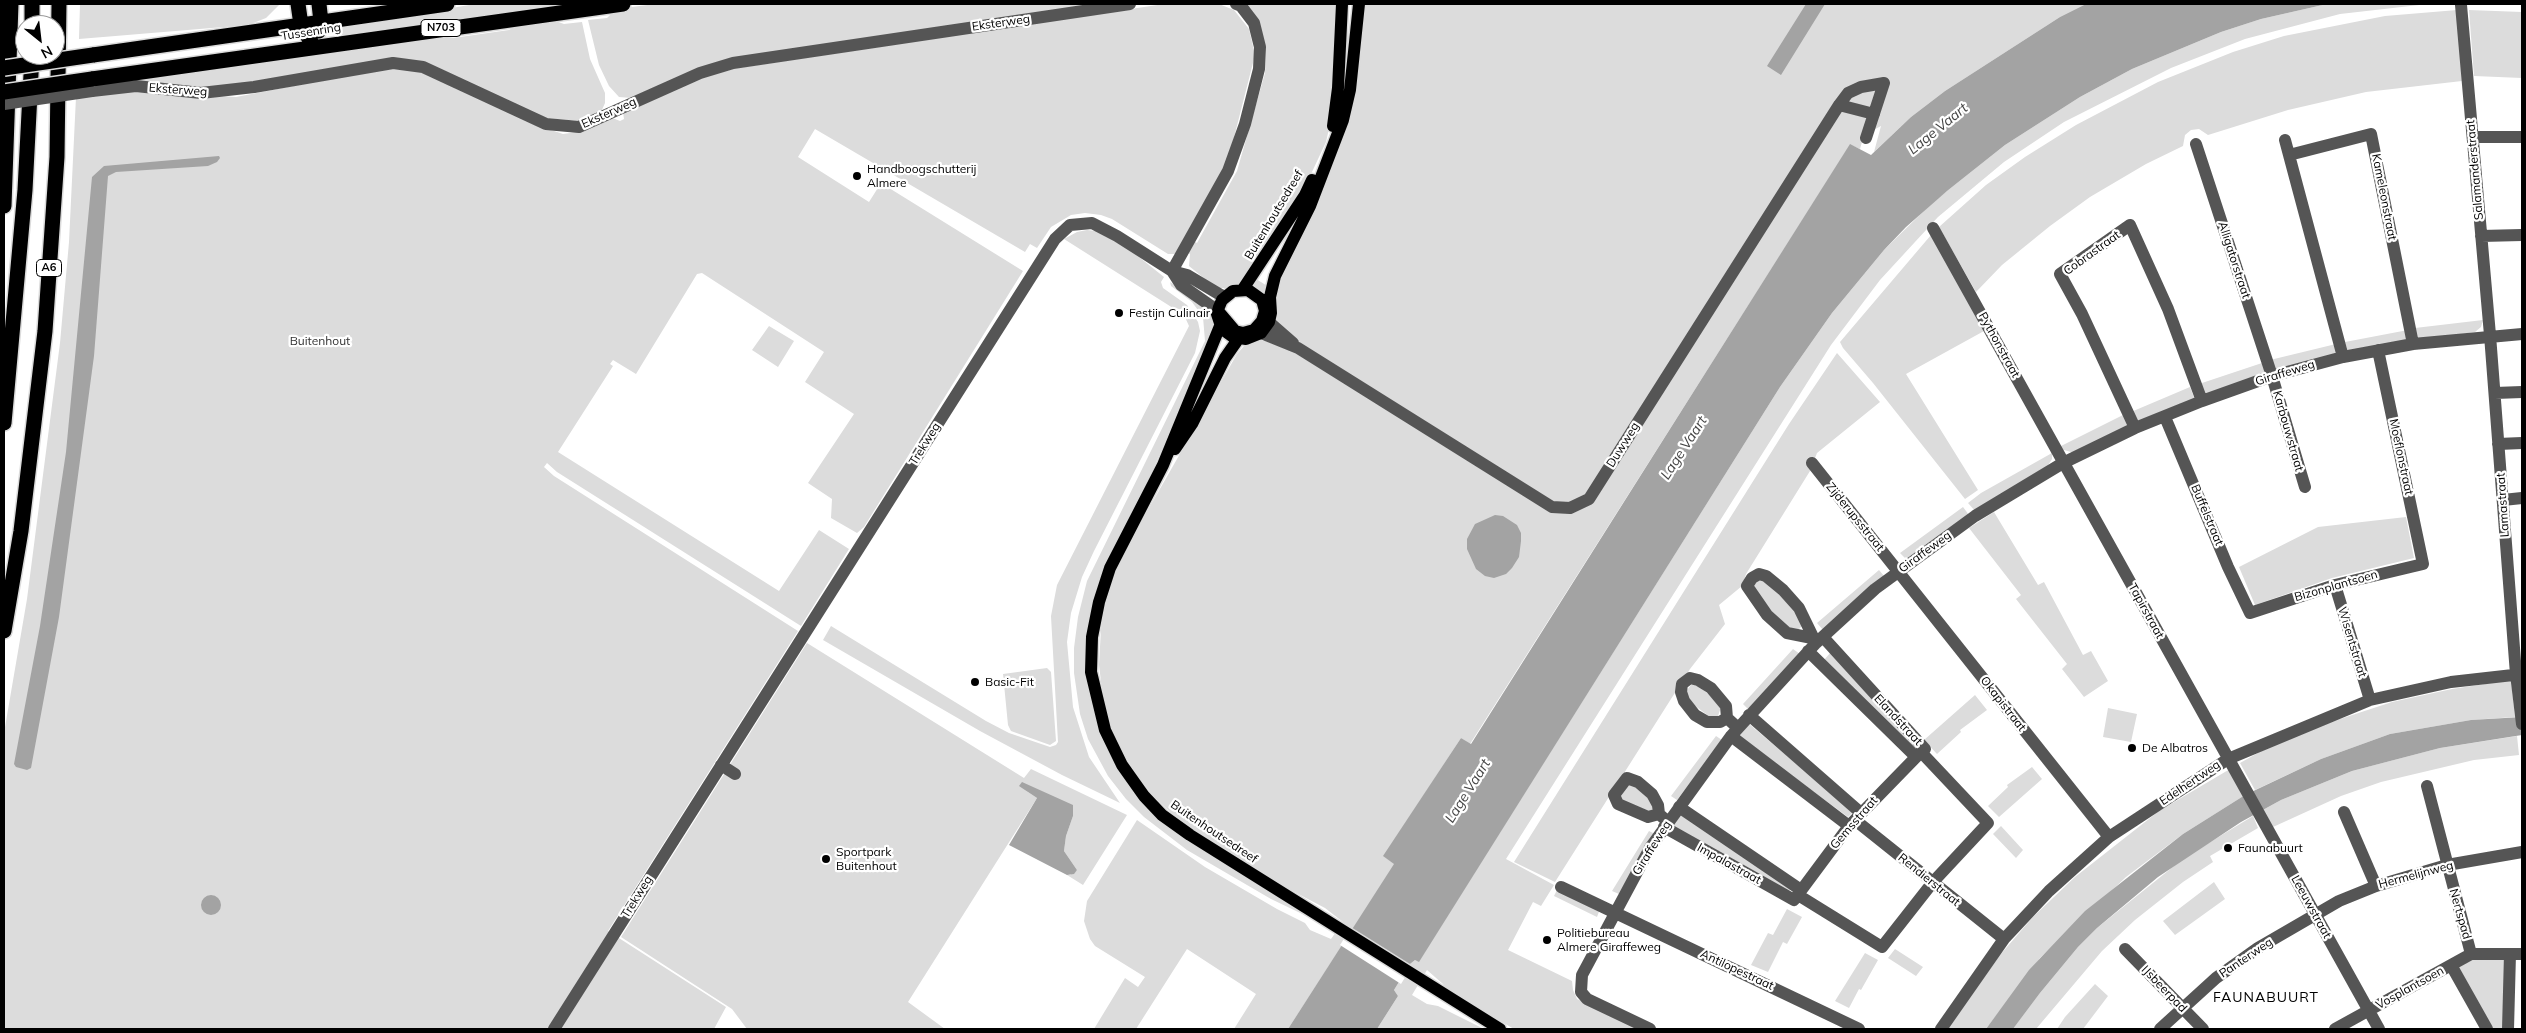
<!DOCTYPE html>
<style>
body{margin:0}
#map{position:relative;width:2526px;height:1033px;overflow:hidden;background:#fff;font-family:Mulish,sans-serif}
canvas{display:block}
.frame{position:absolute;inset:0;border:5px solid #000;pointer-events:none}
.north{position:absolute;left:15px;top:15px;width:50px;height:50px;box-sizing:border-box;background:#fff;border:1px solid #999;border-radius:50%;rotate:151deg;font-size:14px;font-weight:700;line-height:20px;text-align:center;color:#000}
.north::after{content:'';display:block;margin:auto;width:18px;height:22px;background:#000;clip-path:polygon(50% 0,100% 100%,50% 72%,0 100%)}
</style>
<div id="map">
<canvas width="2526" height="1033"></canvas>
<div class="frame"></div>
<div class="north">N</div>
</div>
<script>
const context = document.querySelector('canvas').getContext('2d');
context.lineJoin = 'round';
function fill(path, color) {
  context.fillStyle = color;
  context.fill(path, 'evenodd');
}
function poly(rows) {
  const path = new Path2D();
  for (const r of rows) {
    if (r.length === 3) {
      path.moveTo(r[0] + r[2], r[1]);
      path.arc(r[0], r[1], r[2], 0, 2 * Math.PI);
      continue;
    }
    path.moveTo(r[0], r[1]);
    for (let i = 2; i < r.length; i += 2) path.lineTo(r[i], r[i + 1]);
  }
  return path;
}
function strokePath(path, color, width, dash) {
  context.strokeStyle = color;
  context.lineWidth = width;
  context.lineCap = dash ? 'butt' : 'round';
  context.setLineDash(dash || []);
  context.stroke(path);
}
function drawText(font, color, halo, rows, align = 'center') {
  context.font = font + ' Mulish,sans-serif';
  context.lineWidth = 4.5;
  context.setLineDash([]);
  context.textBaseline = 'middle';
  context.strokeStyle = halo;
  context.fillStyle = color;
  for (const [text, x, y, turn = 0] of rows) {
    context.save();
    context.translate(x, y);
    context.rotate((+turn || 0) * Math.PI / 180);
    context.textAlign = isNaN(turn) ? turn : align;
    if (halo) context.strokeText(text, 0, 0);
    context.fillText(text, 0, 0);
    context.restore();
  }
}
fill(poly([
 [80,4,280,4,266,18,248,25,79,39],
 [475,4,565,4,339,37,335,32,335,28],
 [655,4,1094,4,796,49,632,98,619,97,609,86,599,65,588,20,607,18,616,9],
 [1164,4,1219,4,1234,10,1249,29,1255,55,1229,157,1188,237,1197,243,1237,171,1265,73,1266,47,1246,4,1337,4,1332,69,1333,111,1326,142,1297,204,1250,275,1275,291,1356,84,1365,4,2086,4,2060,17,1945,91,1911,117,1874,152,1881,126,1864,135,1860,149,1850,145,1470,744,1461,738,1384,856,1395,864,1288,1029,1234,1029,1256,994,1187,949,1136,1029,1094,1029,1125,978,1138,987,1145,977,1095,946,1090,939,1084,921,1087,901,1137,820,1205,867,1277,909,1305,923,1310,930,1331,939,1343,922,1325,908,1264,876,1204,838,1179,820,1154,797,1132,768,1118,743,1111,728,1102,690,1099,665,1101,629,1105,601,1121,557,1237,354,1244,346,1251,342,1268,340,1277,322,1274,309,1230,288,1216,288,1189,266,1190,254,1181,248,1175,254,1168,254,1112,219,1101,215,1085,213,1071,215,1051,227,1037,248,1030,244,1025,252,815,129,798,157,869,202,881,183,1023,271,864,527,857,533,831,518,832,499,808,483,854,414,805,382,824,352,702,273,697,274,636,374,613,360,610,364,613,366,558,452,779,591,819,530,849,549,801,626,557,472,547,463,544,467,554,476,798,631,608,931,726,1007,714,1029,4,1029,4,733,27,599,60,343,69,242,76,97,138,91,236,97,371,71,391,69,421,71,533,124,563,134,577,132,610,117,620,121,624,119,623,112,718,71],
 [2327,4,2428,4,2340,14,2245,39,2171,68,2064,122,2004,162,1938,217,1880,280,1831,345,1506,859,1554,885,1541,906,1533,902,1508,950,1572,981,1573,990,1577,999,1640,1029,1514,1029,1445,989,1443,984,1427,970,1412,995,1427,1004,1438,1006,1484,1029,1377,1029,1398,996,1394,990,1410,964,1415,960,1419,961,1780,387,1832,313,1884,250,1933,202,2005,145,2080,97,2132,69,2221,32,2261,19],
 [2457,10,2462,81,2366,92,2288,110,2208,135,2199,129,2191,130,2185,135,2183,146,2146,164,2090,197,2050,226,2002,265,1976,292,1939,227,1986,185,2025,157,2076,125,2158,82,2233,52,2284,36,2385,16],
 [2469,10,2522,12,2522,78,2474,76],
 [550,19,564,24,582,22,590,59,605,93,605,103,601,112,581,121,546,118,419,62,247,85,196,88,128,80,424,37,453,38,509,30,514,27],
 [1087,230,1096,231,1124,245,1164,277,1161,282,1163,288,1187,305,1198,322,1200,331,1195,353,1094,551,1082,577,1071,613,1067,642,1073,707,1089,757,1120,803,1062,775,980,731,823,640,831,626,986,721,1009,733,1050,747,1056,745,1058,742,1051,616,1057,585,1189,326,1184,315,1064,239,1077,232],
 [1931,235,1984,331,1906,374,1978,490,1965,499,1873,383,1843,348,1840,342],
 [1170,282,1208,307,1215,321,1213,335,1136,507,1097,587,1087,631,1089,680,1141,799,1317,921,1271,899,1187,850,1144,817,1126,799,1108,776,1088,739,1080,714,1074,673,1074,648,1078,617,1087,581,1205,341,1203,317,1192,302,1171,286],
 [2483,320,2481,327,2475,332,2417,340,2415,328],
 [769,326,794,341,778,367,752,350],
 [2408,330,2410,340,2348,352,2345,342],
 [2336,344,2339,354,2273,371,2270,360],
 [1837,353,1880,402,1817,453,1810,471,1746,574,1742,586,1719,605,1725,624,1690,669,1555,882,1514,862,1789,424],
 [2265,362,2268,373,2203,396,2199,384],
 [2190,387,2195,400,2137,424,2131,412],
 [2123,415,2129,427,2075,453,2060,449,2059,447],
 [2052,453,2052,459,2047,467,1975,511,1968,503,1981,493],
 [1963,507,1969,515,1906,559,1900,553],
 [1994,512,2038,585,2044,582,2083,655,2091,651,2108,681,2084,697,2062,669,2067,664,2016,599,2021,595,1969,528],
 [2406,517,2414,558,2332,578,2255,605,2239,567,2318,527],
 [1879,570,1884,576,1823,630,1817,623],
 [1759,580,1763,580,1778,593,1796,614,1802,626,1799,629,1796,631,1787,628,1756,595,1754,584],
 [807,643,1024,778,1031,769,1127,815,1083,885,1067,875,1070,875,1077,870,1064,851,1066,836,1073,816,1025,790,1037,798,908,1002,945,1029,747,1029,732,1009,621,937],
 [1793,649,1800,654,1748,709,1743,704],
 [1831,652,1918,746,1913,749,1824,660],
 [1047,668,1051,672,1056,741,1050,745,1011,731,1008,725,1003,674],
 [2511,680,2515,717,2471,720,2390,734,2321,759,2255,790,2240,763,2265,749,2331,722,2392,702,2452,689],
 [1692,684,1698,686,1714,698,1721,707,1718,716,1710,717,1686,699,1687,690],
 [1975,695,1987,710,1960,730,1961,732,1937,754,1924,740],
 [2108,708,2137,714,2131,742,2103,737],
 [1748,723,1853,812,1848,817,1738,736],
 [1716,736,1722,740,1677,800,1671,796],
 [2517,736,2519,755,2474,760,2381,782,2341,796,2273,827,2263,810,2281,800,2352,771,2440,748],
 [2032,767,2042,779,1999,817,1988,806,2008,787,2007,785],
 [2230,769,2245,795,2183,834,2126,877,2040,958,1986,1029,1947,1029,2000,955,2033,917,2075,877,2159,811],
 [1631,784,1652,801,1653,808,1650,812,1619,801,1620,793],
 [1680,814,1791,889,1789,891,1672,826],
 [2253,816,2258,828,2210,856,2213,862,2183,882,2135,920,2102,951,2036,1029,2013,1029,2040,993,2078,947,2097,928,2184,858],
 [2001,826,2023,850,2016,858,1993,834],
 [1649,831,1655,834,1619,894,1612,891],
 [2214,882,2225,899,2175,935,2163,921],
 [1558,888,1600,909,1597,917,1554,896],
 [1787,909,1802,917,1787,944,1783,942,1768,972,1751,965,1768,933,1773,935],
 [1895,949,1923,967,1916,976,1888,958],
 [1865,953,1878,960,1861,990,1859,989,1849,1008,1835,1001],
 [2470,958,2505,959,2503,1029,2491,1029,2458,968],
 [2095,984,2108,996,2083,1029,2057,1029,2065,1017]
]), '#dcdcdc');
fill(poly([
 [1806,4,1825,4,1781,75,1767,66],
 [2086,4,2327,4,2261,19,2221,32,2132,69,2080,97,2005,145,1947,191,1906,227,1884,250,1832,313,1780,387,1419,962,1415,960,1410,964,1394,990,1398,996,1377,1029,1288,1029,1394,864,1383,856,1461,738,1471,744,1850,144,1871,155,1911,117,1945,91,2060,17],
 [219,156,220,158,217,162,208,166,116,172,108,176,94,356,59,617,31,768,27,770,16,767,14,764,40,626,66,452,92,177,104,166],
 [1495,515,1503,516,1517,525,1521,533,1521,541,1519,557,1512,568,1506,574,1494,578,1485,576,1476,569,1467,549,1467,539,1475,524],
 [2522,717,2522,735,2440,748,2352,771,2281,800,2241,822,2158,877,2097,928,2078,947,2040,993,2013,1029,1986,1029,2029,970,2085,911,2183,834,2245,795,2321,759,2390,734,2471,720],
 [1022,782,1073,805,1073,816,1066,836,1064,851,1077,870,1074,874,1067,875,1009,845,1037,798,1019,786],
 [211,905,10]
]), '#a3a3a3');
fill(poly([
 [1351,928,1412,966,1401,984,1340,945]
]), '#fff');
const major = poly([
 [1333,126,1338,88,1342,4],
 [1243,289,1305,195,1312,180],
 [1218,311,1235,331,1243,333,1254,330,1262,321,1265,311,1262,300,1248,290,1233,291,1222,300,1219,307,1218,311,1217,314,1222,329,1233,337,1246,339,1261,333,1269,322,1271,313,1270,297,1275,276,1310,206,1343,120,1350,90,1359,4],
 [1220,326,1163,465,1110,568,1099,602,1092,637,1091,672,1105,730,1122,765,1144,796,1162,815,1190,835,1500,1029],
 [1175,449,1192,424,1225,358,1241,335]
]);
const highway = poly([
 [298,4,301,25,314,47],
 [319,4,321,22,319,31],
 [32,25,32,4],
 [93,55,447,4],
 [92,79,623,4],
 [4,206,11,4],
 [4,423,25,190,32,55],
 [4,631,21,531,45,331,57,157,59,4]
]);
strokePath(major, '#dbdbdb', 15);
strokePath(highway, '#dbdbdb', 18);
strokePath(poly([
 [2461,5,2490,335,2516,674,2522,724],
 [92,91,136,86,201,93,254,87,393,63,423,67,546,124,579,127,700,73,733,63,1130,4],
 [1839,105,1874,114],
 [2473,137,2522,137],
 [2285,140,2289,155],
 [2196,144,2272,376,2305,487],
 [1933,228,2379,1029],
 [2481,236,2522,235],
 [1172,271,1228,171,1245,124,1259,69,1260,47,1254,23,1241,6,1236,4],
 [1172,271,1181,285,1218,311],
 [1269,322,1293,343],
 [1261,333,1298,348,1552,507,1570,508,1589,499,1839,105,1848,93,1861,87,1884,83,1866,138],
 [2343,357,2289,155,2371,134,2413,344],
 [2495,393,2522,392],
 [2165,417,2228,567,2250,613,2335,585,2423,564,2378,350],
 [2135,428,2082,314,2060,274,2130,225,2168,309,2202,401],
 [2498,444,2522,443],
 [1812,463,2109,837],
 [2503,500,2522,498],
 [2335,585,2370,700],
 [1812,638,1787,633,1767,615,1747,586,1752,578,1759,574,1766,576,1783,590,1799,608,1816,643],
 [1808,651,1916,757],
 [1749,715,1861,813],
 [1727,718,1720,722,1707,722,1695,715,1684,701,1681,692,1682,684,1690,678,1698,680,1711,688,1726,706,1727,718,1738,728],
 [1731,736,1849,826],
 [721,765,735,774],
 [2427,786,2471,954],
 [1679,807,1801,890],
 [2344,812,2376,886],
 [1659,814,1648,817,1618,804,1614,795,1627,778,1638,782,1652,794,1658,805,1659,814,1668,822],
 [1855,820,2004,939],
 [1664,827,1794,900,1849,826,1921,752],
 [1561,887,1859,1029],
 [1798,895,1882,947,1933,882,1988,823,1921,752,1925,749,1823,637],
 [2125,949,2203,1029],
 [2451,965,2487,1029],
 [554,1029,1055,239,1070,225,1092,223,1117,236,1172,271,1187,275,1224,297],
 [1650,1029,1587,999,1581,992,1582,975,1650,848,1731,736,1816,643,1875,589,1975,516,2063,463,2135,428,2202,401,2272,376,2343,357,2413,344,2522,334],
 [1941,1029,2004,939,2049,891,2109,837,2228,759,2370,700,2451,682,2522,674],
 [2160,1029,2216,978,2258,948,2339,901,2376,886,2447,865,2522,852],
 [2335,1029,2471,954,2522,954],
 [2508,1029,2510,954]
]), '#555', 12);
strokePath(major, '#000', 12);
strokePath(highway, '#000', 15);
const highwayBridge = poly([
 [4,68,93,55],
 [4,92,92,79]
]);
strokePath(highwayBridge, '#dbdbdb', 18, []);
strokePath(poly([
 [4,104,92,91]
]), '#555', 12);
strokePath(highwayBridge, '#000', 15);
for (const [x, y, r, color] of [
 [857,176,5,"#000"],
 [1119,313,5,"#000"],
 [975,682,5,"#000"],
 [2132,748,5,"#000"],
 [2228,848,5,"#000"],
 [826,859,5,"#000"],
 [1547,940,5,"#000"]
]) {
  const dot = new Path2D();
  dot.arc(x, y, r, 0, 2 * Math.PI);
  context.fillStyle = color;
  context.fill(dot);
  strokePath(dot, '#fff', 2);
}
for (const [x, y, w] of [
 [441,28,40],
 [49,268,25]
]) {
  const box = new Path2D();
  box.roundRect(x - w / 2, y - 8.5, w, 17, 4);
  context.fillStyle = '#fff';
  context.fill(box);
  strokePath(box, '#000', 1);
}
drawText('bold 11px', '#000', null, [
 ["N703",441,28],
 ["A6",49,268]
]);
drawText('12px', '#000', '#fff', [
 ["Eksterweg",1001,23,-8],
 ["Tussenring",311,32,-9],
 ["Eksterweg",178,90,4],
 ["Eksterweg",609,113,-24],
 ["Salamanderstraat",2475,170,-95],
 ["Kameleonstraat",2384,197,79],
 ["Buitenhoutsedreef",1274,215,-59],
 ["Cobrastraat",2092,253,-36],
 ["Alligatorstraat",2234,260,72],
 ["Pythonstraat",1999,345,61],
 ["Giraffeweg",2285,373,-17],
 ["Karbouwstraat",2288,431,74],
 ["Trekweg",925,444,-58],
 ["Duwweg",1623,445,-58],
 ["Moeflonstraat",2401,457,78],
 ["Lamastraat",2503,505,-94],
 ["Buffelstraat",2207,515,67],
 ["Zijderupsstraat",1855,517,51],
 ["Giraffeweg",1925,552,-36],
 ["Bizonplantsoen",2336,586,-16],
 ["Tapirstraat",2146,611,61],
 ["Wisentstraat",2352,642,73],
 ["Okapistraat",2003,704,52],
 ["Elandstraat",1898,720,47],
 ["Edelhertweg",2190,783,-34],
 ["Gemsstraat",1854,823,-49],
 ["Buitenhoutsedreef",1214,832,34],
 ["Giraffeweg",1652,848,-58],
 ["Impalastraat",1729,864,29],
 ["Hermelijnweg",2416,875,-15],
 ["Rendierstraat",1929,880,39],
 ["Trekweg",637,897,-58],
 ["Leeuwstraat",2311,907,61],
 ["Nertspad",2460,914,74],
 ["Panterweg",2246,958,-34],
 ["Antilopestraat",1737,970,25],
 ["Vosplantsoen",2410,988,-29],
 ["IJsbeerpad",2164,989,46]
]);
drawText('12px', '#000', '#fff', [
 ["Handboogschutterij",867,169],
 ["Almere",867,183],
 ["Festijn Culinair",1129,313],
 ["Basic-Fit",985,682],
 ["De Albatros",2142,748],
 ["Faunabuurt",2238,848],
 ["Sportpark",836,852],
 ["Buitenhout",836,866],
 ["Politiebureau",1557,933],
 ["Almere Giraffeweg",1557,947]
], 'left');
drawText('12px', '#333', '#fff', [
 ["Buitenhout",320,341]
]);
drawText('italic 14px', '#444', '#fff', [
 ["Lage Vaart",1938,129,-39],
 ["Lage Vaart",1684,448,-57],
 ["Lage Vaart",1468,791,-58]
]);
context.letterSpacing = '1px';
drawText('14px', '#000', '#fff', [
 ["FAUNABUURT",2266,998]
]);
context.letterSpacing = '0px';
</script>
